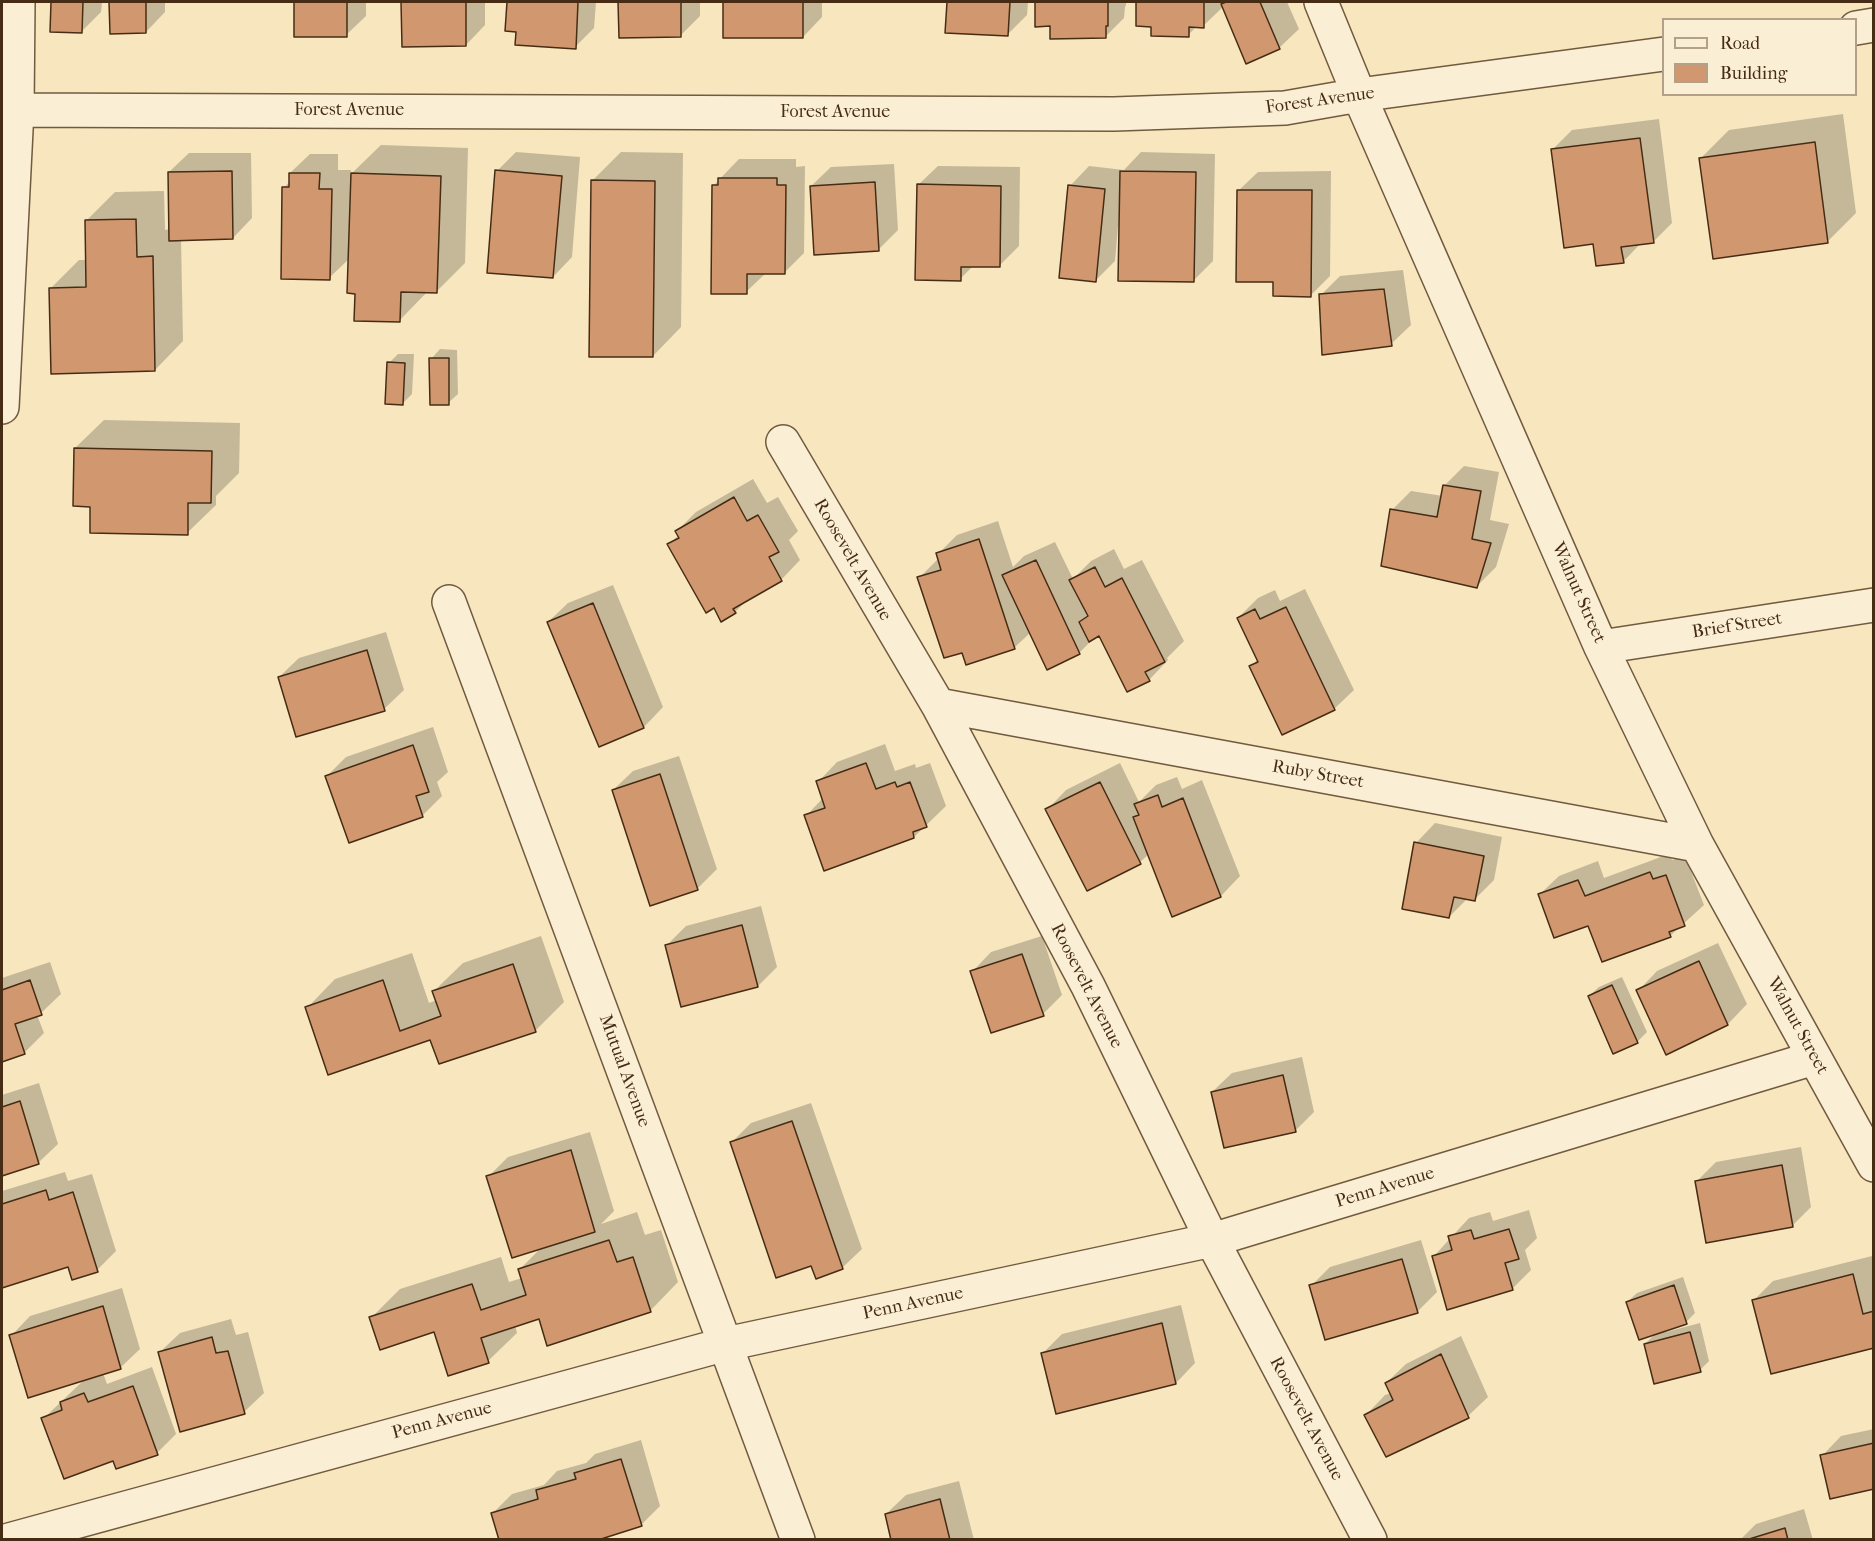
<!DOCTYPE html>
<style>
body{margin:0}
#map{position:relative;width:1875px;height:1541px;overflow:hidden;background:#f7e6be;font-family:"IM FELL French Canon",serif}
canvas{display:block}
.frame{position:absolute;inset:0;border:3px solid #462c15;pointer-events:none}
.legend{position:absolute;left:1662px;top:18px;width:195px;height:78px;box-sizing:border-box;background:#faefd5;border:2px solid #b2a188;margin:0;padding:8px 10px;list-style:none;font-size:18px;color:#462c15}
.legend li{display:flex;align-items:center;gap:12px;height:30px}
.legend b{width:30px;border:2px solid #b2a188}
</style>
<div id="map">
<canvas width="1875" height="1541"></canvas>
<div class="frame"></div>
<ul class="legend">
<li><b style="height:8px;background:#faefd5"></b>Road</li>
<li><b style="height:16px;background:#d1986f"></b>Building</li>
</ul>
</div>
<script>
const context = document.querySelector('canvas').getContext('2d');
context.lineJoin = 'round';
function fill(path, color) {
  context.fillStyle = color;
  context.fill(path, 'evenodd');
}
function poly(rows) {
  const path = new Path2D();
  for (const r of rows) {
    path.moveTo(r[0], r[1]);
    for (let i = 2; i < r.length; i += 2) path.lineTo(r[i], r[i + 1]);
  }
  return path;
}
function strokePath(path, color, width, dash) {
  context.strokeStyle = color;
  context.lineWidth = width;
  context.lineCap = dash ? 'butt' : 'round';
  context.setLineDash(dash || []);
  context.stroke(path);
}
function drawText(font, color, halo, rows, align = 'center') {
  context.font = font + ' "IM FELL French Canon",serif';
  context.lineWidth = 4.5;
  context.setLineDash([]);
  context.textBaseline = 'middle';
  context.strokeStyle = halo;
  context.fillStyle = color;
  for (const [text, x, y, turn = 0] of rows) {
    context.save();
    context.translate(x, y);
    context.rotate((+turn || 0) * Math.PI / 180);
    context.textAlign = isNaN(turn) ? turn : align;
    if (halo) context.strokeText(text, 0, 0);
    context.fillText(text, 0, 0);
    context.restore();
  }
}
fill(poly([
 [53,2,102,2,101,12,82,31,52,31],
 [111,2,165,2,165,12,146,32,111,33],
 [295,2,366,2,366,16,346,35,295,35],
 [403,2,485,2,485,25,466,45,403,46],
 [509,2,596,2,594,28,575,47,517,31,507,30],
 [619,2,700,2,700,16,681,35,620,37],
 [724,2,822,2,822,17,803,37,724,37],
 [948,2,1028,2,1027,15,1008,34,947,31],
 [1036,2,1126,2,1126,5,1125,7,1124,18,1105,37,1052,25,1036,25],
 [1137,2,1222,2,1222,5,1226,2,1287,2,1299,29,1279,48,1224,6,1203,26,1197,26,1188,35,1152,25,1137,25],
 [1843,114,1856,213,1827,242,1700,159,1729,130],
 [1659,119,1672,223,1653,242,1641,243,1623,262,1595,242,1553,149,1572,130],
 [381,145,468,148,465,263,436,292,428,291,399,321,356,292,350,258,329,278,284,188,290,181,290,173,310,154,338,154,338,170,351,170,350,175],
 [516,152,580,157,572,257,553,277,497,171],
 [621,152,683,153,681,327,653,356,592,181],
 [1141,152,1215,154,1213,261,1194,280,1118,226,1115,261,1095,281,1070,186,1089,166,1124,170],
 [189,153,251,153,252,218,233,238,181,239,183,341,155,370,50,289,79,260,87,260,86,221,115,192,164,191,165,230,170,229,169,172],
 [739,159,796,159,796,167,805,166,804,253,784,273,766,273,746,292,714,185],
 [894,164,898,230,878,250,811,186,831,167],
 [938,166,1020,167,1019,246,999,266,974,265,960,279,918,185],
 [1331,171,1330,276,1311,295,1275,281,1238,191,1258,172],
 [1403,270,1411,325,1391,344,1321,295,1340,276],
 [440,349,457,350,458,394,448,403,431,359],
 [398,354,414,354,412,394,402,404,389,363],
 [104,420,240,423,239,473,216,496,216,505,187,533,92,505,75,448],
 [1464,466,1499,472,1490,520,1509,524,1496,567,1477,586,1392,510,1411,491,1443,496,1445,485],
 [753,479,767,503,778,497,798,531,789,540,800,560,781,580,749,598,735,612,714,606,669,544,679,535,677,531,696,512],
 [998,521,1013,567,1024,556,1055,542,1073,579,1091,561,1114,549,1124,569,1142,560,1184,641,1167,658,1168,660,1149,680,1100,634,1095,637,1079,653,1031,632,1014,648,963,651,919,578,939,558,938,554,957,535],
 [613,585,663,707,644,727,600,745,548,622,568,603],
 [1305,589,1354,690,1334,709,1251,667,1258,659,1238,618,1258,598,1275,590,1280,601],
 [386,632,404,690,384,709,279,677,299,658],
 [433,727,448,772,437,782,442,796,422,816,327,776,346,757],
 [885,744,895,771,915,764,916,768,930,763,946,806,914,837,806,816,823,798,818,782,837,762],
 [679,756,717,869,697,889,613,790,633,771],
 [1120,763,1139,802,1156,785,1177,777,1182,789,1202,780,1240,876,1221,896,1173,915,1149,854,1140,862,1087,889,1047,810,1066,790],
 [1435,823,1502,837,1494,880,1475,899,1468,898,1449,917,1416,843],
 [1669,854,1672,860,1685,856,1704,905,1670,936,1589,924,1539,895,1559,876,1598,861,1604,878],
 [761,906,777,967,758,986,667,945,686,926],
 [541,936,564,1002,535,1031,431,1038,329,1073,307,1008,335,979,412,953,429,1003,437,1000,434,991,463,963],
 [1042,936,1062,995,1043,1014,972,972,991,952],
 [1718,943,1747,1004,1728,1024,1667,1053,1638,991,1657,971],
 [50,962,61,994,41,1013,37,1015,44,1033,24,1053,2,1060,2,978],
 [1622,977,1647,1032,1637,1042,1589,996,1599,987],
 [1302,1057,1314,1112,1295,1131,1212,1092,1232,1073],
 [39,1083,58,1144,38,1163,2,1174,2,1095],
 [811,1103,862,1249,842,1268,812,1264,732,1142,751,1123],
 [590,1132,614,1211,601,1224,637,1212,645,1235,661,1230,678,1282,650,1311,540,1317,515,1325,517,1333,488,1361,449,1374,435,1330,371,1318,400,1289,501,1257,509,1282,522,1278,520,1269,542,1247,488,1177,508,1157],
 [1801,1147,1811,1207,1792,1226,1696,1182,1716,1162],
 [65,1172,68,1181,92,1174,116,1251,97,1270,69,1266,2,1286,2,1191],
 [1529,1210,1537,1238,1525,1250,1531,1270,1512,1289,1434,1256,1469,1218,1490,1212,1493,1221],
 [1421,1240,1437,1292,1418,1311,1326,1338,1311,1286,1330,1267],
 [1872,1256,1874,1347,1754,1300,1773,1281],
 [1683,1277,1695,1313,1686,1322,1665,1330,1666,1332,1700,1323,1709,1361,1700,1370,1645,1344,1657,1332,1627,1302,1637,1293],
 [122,1288,140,1349,120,1368,103,1373,107,1384,152,1367,176,1434,157,1453,114,1459,43,1419,85,1379,11,1336,30,1316],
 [1181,1305,1195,1363,1176,1383,1042,1354,1062,1334],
 [231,1319,236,1335,248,1332,264,1393,244,1412,160,1352,180,1333],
 [1461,1336,1488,1397,1468,1416,1387,1455,1366,1415,1385,1395,1391,1393,1386,1383,1406,1364],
 [1874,1429,1874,1487,1822,1456,1841,1436],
 [641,1440,660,1506,641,1525,493,1513,512,1494,544,1485,557,1471,586,1463,595,1454],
 [959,1481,974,1540,893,1540,886,1514,906,1495],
 [1804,1509,1813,1540,1740,1540,1756,1524]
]), '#0003');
const building = poly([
 [51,2,83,2,82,33,50,32,51,2],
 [109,2,146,2,146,33,110,34,109,2],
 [294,2,347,2,347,37,294,37,294,2],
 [401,2,466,2,466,46,402,47,401,2],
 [498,2,578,2,576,49,515,45,516,32,505,31,507,2,498,2],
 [618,2,681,2,681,37,619,38,618,2],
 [723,2,803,2,803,38,723,38,723,2],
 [947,2,1010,2,1008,36,945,33,947,2],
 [1035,2,1108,2,1108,26,1106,26,1106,38,1050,39,1050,26,1035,27,1035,2],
 [1136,2,1204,2,1204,28,1189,27,1189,37,1151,36,1151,27,1136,26,1136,2],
 [1226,2,1260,2,1280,49,1246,64,1221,4,1226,2],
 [1640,138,1654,243,1621,247,1624,263,1596,266,1593,244,1564,248,1551,149,1640,138],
 [1815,142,1828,243,1713,259,1699,158,1815,142],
 [495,170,562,176,553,278,487,273,495,170],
 [232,171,233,239,169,241,168,172,232,171],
 [1120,171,1196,172,1194,282,1118,281,1120,171],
 [289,173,320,173,319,189,332,189,330,280,281,279,282,187,289,187,289,173],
 [351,173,441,176,437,293,401,292,400,322,354,321,355,294,347,293,351,173],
 [718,178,777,178,777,185,786,185,785,274,747,274,747,294,711,294,712,185,718,185,718,178],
 [591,180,655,181,653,357,589,357,591,180],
 [875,182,879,251,814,255,810,186,875,182],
 [917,184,1001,186,1000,267,961,267,961,281,915,280,917,184],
 [1068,185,1105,189,1096,282,1059,278,1068,185],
 [1237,190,1312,190,1311,297,1273,296,1273,282,1236,282,1237,190],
 [136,219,137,257,153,256,155,371,51,374,49,288,86,287,85,220,136,219],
 [1384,289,1392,346,1322,355,1319,294,1384,289],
 [429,358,449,358,449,405,430,405,429,358],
 [387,362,405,363,403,405,385,404,387,362],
 [74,448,212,451,211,503,188,503,188,535,90,533,90,507,73,506,74,448],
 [1443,485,1481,491,1472,539,1491,543,1477,588,1381,566,1390,509,1437,517,1443,485],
 [734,497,747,521,758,515,779,552,769,557,782,581,733,609,736,613,721,622,714,608,706,613,667,544,679,538,675,531,734,497],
 [979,539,1015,649,966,665,962,653,944,658,917,577,941,570,936,553,979,539],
 [1036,560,1080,654,1047,670,1002,575,1036,560],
 [1095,567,1105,587,1122,578,1165,662,1145,672,1150,681,1127,692,1099,636,1089,642,1079,622,1088,616,1069,580,1095,567],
 [593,603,644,728,599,747,547,622,593,603],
 [1286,607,1335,710,1282,735,1249,666,1258,662,1237,618,1255,609,1260,619,1286,607],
 [367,650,385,711,296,737,278,677,367,650],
 [413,745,429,792,416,796,423,817,349,843,325,776,413,745],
 [866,763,876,789,895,782,897,787,910,782,927,827,913,832,914,838,824,871,804,815,825,808,816,781,866,763],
 [660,774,698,890,650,906,612,790,660,774],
 [1100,782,1141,864,1087,891,1045,809,1100,782],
 [1158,795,1162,807,1183,798,1221,897,1172,917,1133,817,1139,815,1134,804,1158,795],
 [1414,842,1484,856,1475,901,1454,897,1449,918,1402,909,1414,842],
 [1650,872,1653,879,1666,875,1685,926,1669,932,1671,937,1602,962,1588,926,1554,938,1538,894,1578,880,1585,896,1650,872],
 [742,925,758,987,681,1007,665,945,742,925],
 [1022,954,1044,1016,991,1033,970,971,1022,954],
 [1699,961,1728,1025,1666,1055,1636,990,1699,961],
 [513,964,536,1032,439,1064,430,1040,328,1075,305,1007,383,980,400,1031,441,1016,432,991,513,964],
 [30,980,42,1015,15,1024,25,1054,2,1062,2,990,30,980],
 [1612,985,1638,1043,1613,1054,1588,996,1612,985],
 [1283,1075,1296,1132,1224,1148,1211,1092,1283,1075],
 [20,1101,39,1164,2,1176,2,1107,20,1101],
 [792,1121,843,1269,816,1279,811,1266,776,1278,730,1142,792,1121],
 [571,1150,595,1232,512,1258,486,1176,571,1150],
 [1782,1165,1793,1227,1706,1243,1695,1181,1782,1165],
 [46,1190,49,1200,73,1192,98,1272,72,1280,68,1267,2,1288,2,1204,46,1190],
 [1509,1229,1519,1259,1505,1263,1513,1290,1447,1310,1432,1256,1452,1250,1448,1236,1471,1230,1474,1239,1509,1229],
 [609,1240,617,1262,633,1257,651,1312,547,1346,539,1319,481,1338,489,1363,448,1376,434,1332,380,1350,369,1317,472,1284,481,1310,526,1295,518,1269,609,1240],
 [1402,1259,1418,1313,1325,1340,1309,1285,1402,1259],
 [1853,1274,1863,1314,1874,1311,1874,1348,1771,1374,1752,1300,1853,1274],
 [1674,1285,1687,1324,1639,1340,1626,1302,1674,1285],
 [103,1306,121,1369,28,1398,9,1335,103,1306],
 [1162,1323,1176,1384,1056,1414,1041,1353,1162,1323],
 [1690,1332,1701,1372,1654,1384,1644,1344,1690,1332],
 [212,1337,216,1353,228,1351,245,1414,180,1432,158,1352,212,1337],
 [1441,1354,1469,1418,1386,1457,1364,1415,1393,1400,1385,1383,1441,1354],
 [133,1386,158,1455,116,1469,113,1461,64,1479,41,1418,62,1410,60,1402,84,1393,88,1402,133,1386],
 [1874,1443,1874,1489,1830,1499,1820,1455,1874,1443],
 [621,1459,642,1526,598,1540,499,1540,491,1513,538,1499,536,1490,576,1479,574,1473,621,1459],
 [940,1499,950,1540,891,1540,885,1514,940,1499],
 [1785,1528,1788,1540,1746,1540,1785,1528]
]);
fill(building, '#d1986f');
strokePath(building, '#462c15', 1.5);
const minor = poly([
 [1321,2,1359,95,1601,647,1697,845,1874,1165],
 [1856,28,1874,25],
 [2,110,1114,114,1285,108,1359,95,1664,54],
 [2,407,17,110,18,2],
 [783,442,938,705,1088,986,1212,1240,1370,1540],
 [449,602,798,1540],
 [1601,647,1874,605],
 [938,705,1697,845],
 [9,1540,726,1344,1212,1240,1814,1058]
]);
strokePath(minor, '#725a3f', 36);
strokePath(minor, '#faefd5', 33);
drawText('18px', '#462c15', '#faefd5', [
 ["Forest Avenue",1320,101,-8],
 ["Forest Avenue",349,111],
 ["Forest Avenue",835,113],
 ["Roosevelt Avenue",852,560,60],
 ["Walnut Street",1578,593,66],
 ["Brief Street",1737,626,-9],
 ["Ruby Street",1318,775,10],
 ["Roosevelt Avenue",1086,986,63],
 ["Walnut Street",1797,1026,61],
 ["Mutual Avenue",624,1071,70],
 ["Penn Avenue",1385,1188,-17],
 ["Penn Avenue",913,1304,-12],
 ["Roosevelt Avenue",1306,1419,62],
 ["Penn Avenue",442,1421,-15]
]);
</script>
